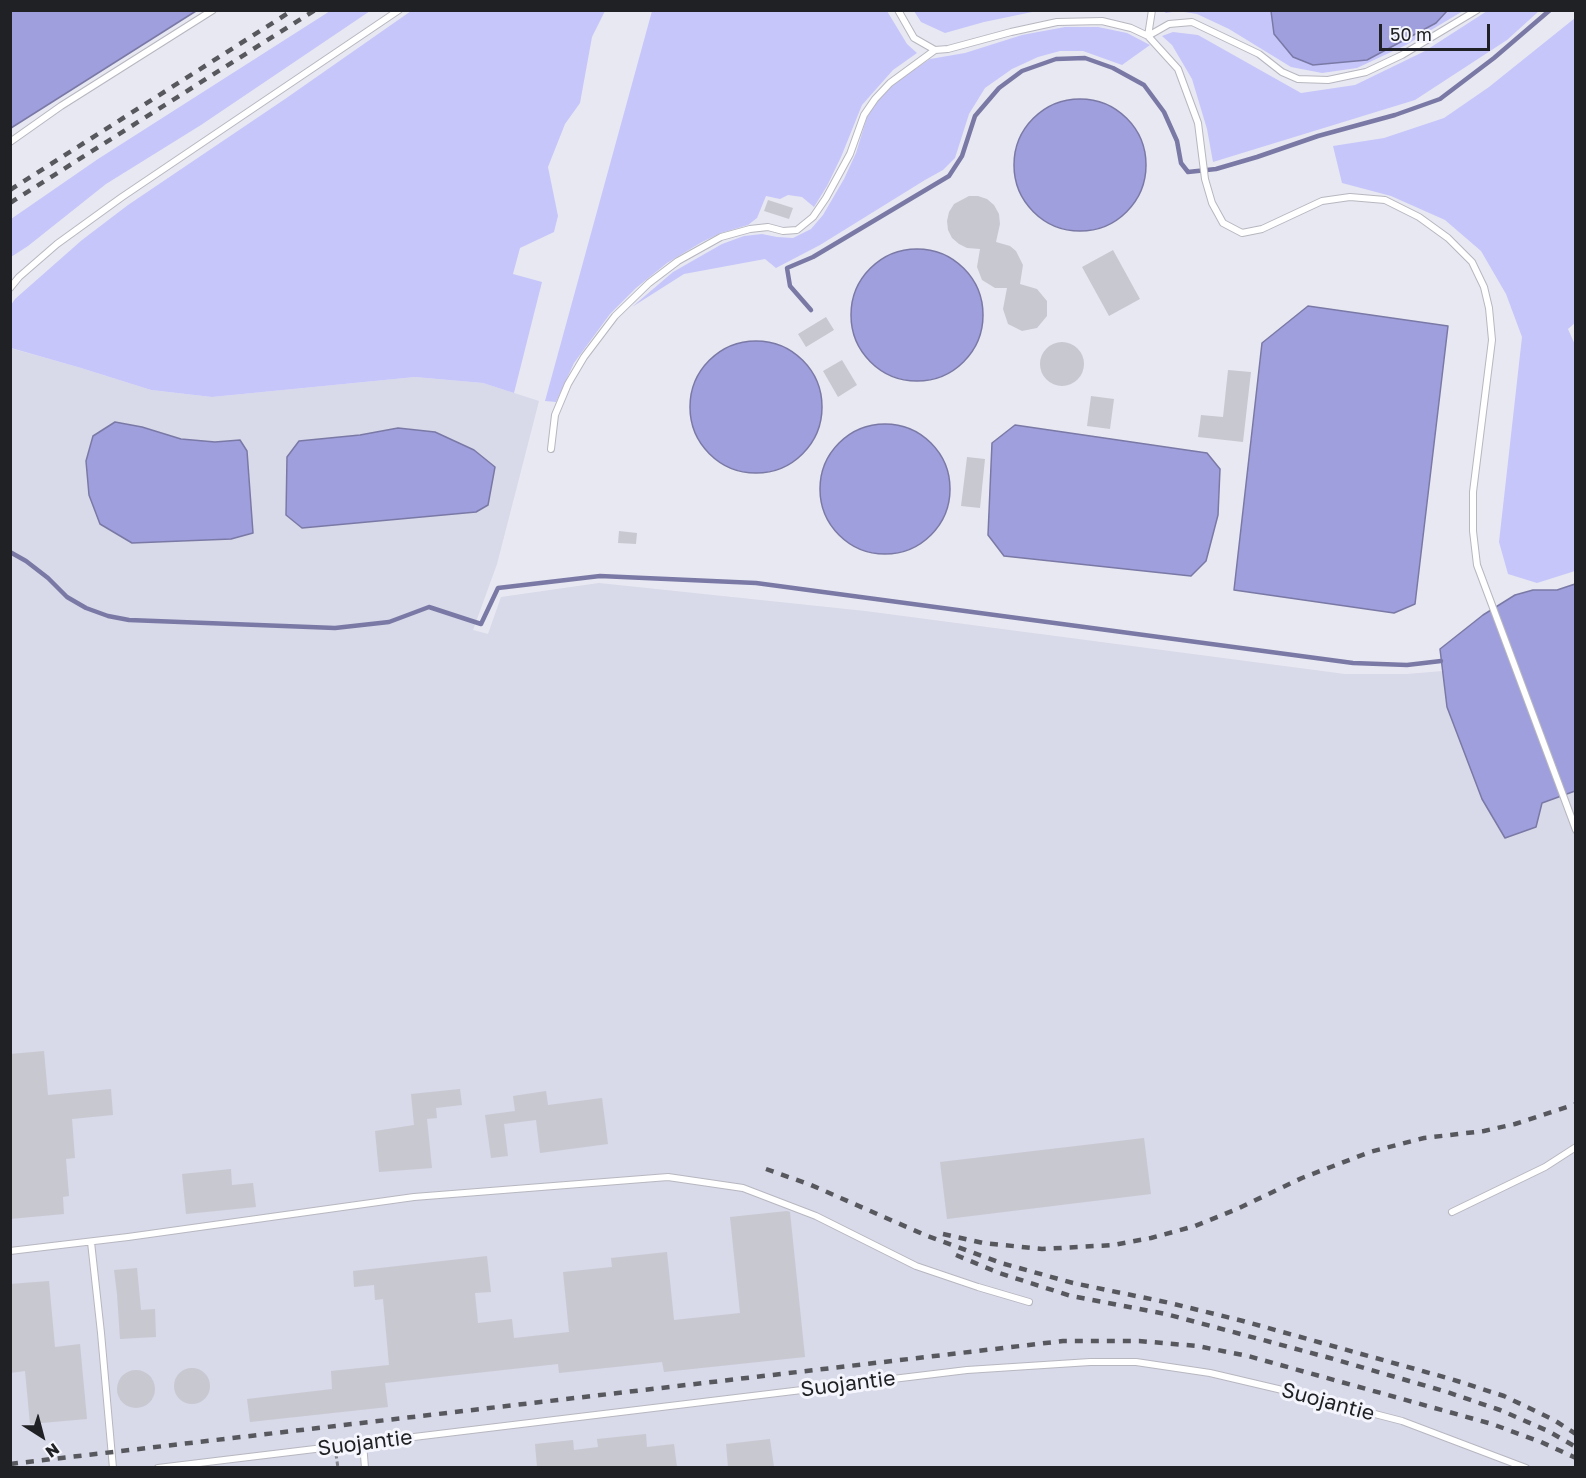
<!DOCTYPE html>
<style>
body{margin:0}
#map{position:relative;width:1586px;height:1478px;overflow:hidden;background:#e8e8f2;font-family:"Golos Text",sans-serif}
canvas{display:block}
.frame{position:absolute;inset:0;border:12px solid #202124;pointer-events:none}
.north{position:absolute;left:12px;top:1406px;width:60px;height:60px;-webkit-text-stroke:4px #f5f6fd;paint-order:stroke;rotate:144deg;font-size:16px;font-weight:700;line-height:24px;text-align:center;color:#202124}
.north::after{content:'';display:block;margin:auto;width:21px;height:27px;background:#202124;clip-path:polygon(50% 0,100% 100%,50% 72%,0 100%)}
.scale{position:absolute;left:1379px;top:24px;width:111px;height:27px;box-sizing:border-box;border:3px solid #202124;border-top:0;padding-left:8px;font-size:18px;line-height:21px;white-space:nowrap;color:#202124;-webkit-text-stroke:4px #f5f6fd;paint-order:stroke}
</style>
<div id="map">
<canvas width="1586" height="1478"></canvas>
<div class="frame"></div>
<div class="north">N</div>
<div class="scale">50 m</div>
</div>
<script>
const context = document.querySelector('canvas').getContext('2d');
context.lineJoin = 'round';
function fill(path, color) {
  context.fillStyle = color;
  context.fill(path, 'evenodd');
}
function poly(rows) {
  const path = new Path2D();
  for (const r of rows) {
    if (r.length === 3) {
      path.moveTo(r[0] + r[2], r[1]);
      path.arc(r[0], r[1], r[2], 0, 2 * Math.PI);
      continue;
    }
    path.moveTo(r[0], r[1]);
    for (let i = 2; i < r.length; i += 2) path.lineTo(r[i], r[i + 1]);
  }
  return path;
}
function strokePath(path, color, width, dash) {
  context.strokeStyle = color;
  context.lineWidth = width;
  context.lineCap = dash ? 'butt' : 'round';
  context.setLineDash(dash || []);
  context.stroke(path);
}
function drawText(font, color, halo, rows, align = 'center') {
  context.font = font + ' "Golos Text",sans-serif';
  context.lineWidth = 6;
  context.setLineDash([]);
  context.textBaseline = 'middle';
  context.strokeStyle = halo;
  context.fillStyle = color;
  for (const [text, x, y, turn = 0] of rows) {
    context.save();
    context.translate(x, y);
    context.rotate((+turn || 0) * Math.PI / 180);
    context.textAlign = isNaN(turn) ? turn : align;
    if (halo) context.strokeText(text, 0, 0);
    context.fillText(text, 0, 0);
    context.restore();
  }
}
fill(poly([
 [10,348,81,368,151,390,212,397,415,377,483,383,539,401,497,564,473,630,488,634,501,597,599,583,865,611,1345,674,1407,674,1443,671,1447,707,1542,803,1575,791,1575,1467,11,1467]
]), '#d8d9e9');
fill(poly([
 [330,11,370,11,201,125,106,184,28,246,11,257,11,219,98,159],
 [411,11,605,11,592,37,580,103,565,124,548,167,558,216,554,232,520,248,513,274,542,282,514,393,483,383,415,377,212,397,151,390,81,368,11,348,11,305,15,299,82,240,128,205,285,99],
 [652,11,887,11,907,44,917,53,893,70,862,105,841,157,827,186,814,207,802,197,788,195,780,199,766,196,757,218,748,225,721,233,702,242,667,263,636,288,610,314,574,363,556,402,545,401],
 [914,11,1037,11,984,22,945,33,921,22],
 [1163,11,1271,11,1274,34,1405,39,1436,23,1447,11,1463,11,1406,45,1357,68,1322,73,1291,67,1229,29,1197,14,1178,11,1166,13],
 [1487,11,1539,11,1507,40,1415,100,1213,162,1207,129,1192,79,1172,45,1162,36,1173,32,1198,35,1301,93,1355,85,1425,51],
 [1575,18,1576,322,1568,329,1576,347,1575,571,1537,583,1508,574,1499,542,1522,337,1506,294,1481,251,1445,220,1391,196,1342,183,1333,146,1384,138,1444,118,1489,87],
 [1065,27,1098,27,1127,33,1150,45,1122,65,1083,51,1060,51,1038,57,1012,69,985,88,969,114,955,158,943,170,925,180,820,245,776,268,765,259,684,274,632,307,673,272,722,244,744,236,762,234,777,237,793,238,811,229,823,215,844,179,856,153,867,117,878,99,896,82,930,59,965,53,1022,35]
]), '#c6c6fa');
const water = poly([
 [11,10,196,10,196,11,11,128,11,10],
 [1271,11,1271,10,1447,11,1436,23,1367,60,1313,65,1293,57,1274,34,1271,11],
 [1080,165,66],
 [917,315,66],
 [1308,306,1448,326,1415,604,1394,613,1234,590,1262,343,1308,306],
 [756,407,66],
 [115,422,142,427,181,439,215,442,240,440,247,451,253,533,231,539,132,543,100,524,89,495,86,461,93,436,115,422],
 [885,489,65],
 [1015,425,1207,453,1220,469,1218,515,1206,561,1191,576,1004,556,988,535,992,443,1015,425],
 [398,428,435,432,474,450,495,467,488,505,476,512,302,528,286,515,287,457,299,441,360,435,398,428],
 [1575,584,1575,791,1542,803,1536,827,1505,838,1482,799,1447,707,1440,649,1483,615,1515,595,1533,590,1557,590,1575,584]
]);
fill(water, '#a09fdd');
strokePath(water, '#7a79a6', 1.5);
strokePath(poly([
 [811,310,790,286,787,268,813,257,949,176,962,156,975,116,999,88,1022,71,1056,59,1085,58,1113,68,1144,85,1164,112,1177,141,1181,163,1188,172,1216,169,1257,157,1318,136,1395,115,1440,99,1494,58,1550,10],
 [10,552,26,561,48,578,67,597,86,608,108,616,129,620,335,628,389,622,429,607,481,624,498,588,600,576,756,583,1353,663,1407,665,1441,661]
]), '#7a79a6', 4.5);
fill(poly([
 [969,196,978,196,987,199,994,205,999,214,1000,224,996,242,1010,246,1016,251,1023,265,1020,284,1037,289,1047,301,1047,316,1037,328,1022,331,1008,324,1003,309,1007,288,995,288,982,280,977,267,980,249,967,248,959,244,952,238,948,230,947,221,949,212,954,204],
 [768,200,793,208,789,219,764,211],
 [1113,250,1140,299,1109,316,1082,267],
 [826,317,834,330,806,347,798,334],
 [1062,364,22],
 [842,360,857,385,838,397,823,371],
 [1228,370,1251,372,1243,442,1198,437,1201,415,1223,417],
 [1091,396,1114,399,1110,429,1087,426],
 [967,457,985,459,980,508,961,506],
 [619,531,637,533,636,544,618,543],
 [44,1051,48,1095,111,1089,113,1115,72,1119,75,1158,66,1159,69,1196,63,1197,64,1214,10,1219,10,1054],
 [460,1089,462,1105,436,1108,437,1118,427,1119,432,1168,379,1172,375,1131,414,1125,411,1094],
 [546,1091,548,1105,602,1098,608,1144,540,1153,536,1120,504,1124,508,1156,491,1158,485,1115,515,1111,513,1096],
 [1144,1138,1151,1194,947,1219,940,1162],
 [231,1169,232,1185,253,1183,256,1207,186,1214,182,1174],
 [787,1211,790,1212,805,1357,664,1372,662,1362,559,1373,558,1364,385,1383,388,1407,250,1422,247,1399,332,1389,331,1371,389,1365,383,1299,375,1300,374,1285,354,1287,353,1271,487,1256,491,1292,475,1293,478,1323,512,1319,514,1338,569,1332,563,1272,612,1267,611,1258,667,1252,674,1320,740,1313,730,1217],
 [137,1268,141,1310,155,1309,156,1337,120,1339,117,1294,114,1270],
 [49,1281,55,1347,80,1344,87,1419,30,1424,25,1371,10,1373,10,1284],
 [192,1386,18],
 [136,1389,19],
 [646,1434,647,1447,674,1444,677,1467,537,1467,535,1444,573,1440,574,1450,598,1447,597,1439],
 [770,1439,774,1467,728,1467,726,1444]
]), '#c8c8d1');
const lane = poly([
 [898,10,914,38,935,50,948,49,1011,32,1057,22,1102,21,1131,28,1148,36,1178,69,1198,123,1205,179,1212,203,1223,223,1242,233,1262,229,1322,201,1350,197,1385,200,1419,217,1448,238,1472,262,1484,287,1489,308,1492,340,1473,492,1473,531,1477,565,1576,830],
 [1148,36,1169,24,1192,22,1259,54,1282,72,1298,79,1328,80,1366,72,1402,55,1477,10],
 [1148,36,1152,10],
 [10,142,61,106,213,10],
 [10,288,19,277,57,244,122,197,399,10],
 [551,449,555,415,568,384,584,357,615,316,649,283,678,261,721,237,750,229,768,227,783,231,797,230,813,217,826,198,850,154,864,115,875,99,890,83,935,50],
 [1452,1212,1545,1167,1576,1147],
 [91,1242,101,1333,113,1468],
 [10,1251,128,1237,414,1197,668,1177,743,1188,816,1216,916,1266,978,1287,1029,1302],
 [363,1443,365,1468],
 [158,1468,967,1370,1090,1362,1136,1362,1210,1373,1278,1389,1402,1421,1526,1468]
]);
strokePath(lane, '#b7b7c0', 8);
strokePath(poly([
 [336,1454,338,1468]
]), '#85858c', 3, [4.5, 3]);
strokePath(lane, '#fff', 6);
strokePath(poly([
 [10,190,293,10],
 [10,203,315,10],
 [766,1169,811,1185,925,1235,1001,1263,1073,1283,1170,1303,1243,1321,1451,1379,1504,1396,1554,1420,1576,1434],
 [943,1234,983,1243,1042,1249,1113,1245,1151,1238,1195,1226,1237,1209,1302,1178,1370,1152,1424,1138,1484,1131,1515,1124,1576,1104],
 [956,1255,999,1273,1071,1296,1166,1314,1330,1358,1447,1392,1500,1410,1548,1431,1576,1447],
 [10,1464,1063,1341,1139,1341,1197,1346,1248,1356,1492,1424,1541,1442,1576,1458]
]), '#57585d', 4.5, [8, 8]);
drawText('21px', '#202124', '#f5f6fd', [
 ["Suojantie",848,1384,-7],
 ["Suojantie",1328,1402,15],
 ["Suojantie",365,1443,-7]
]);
</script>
